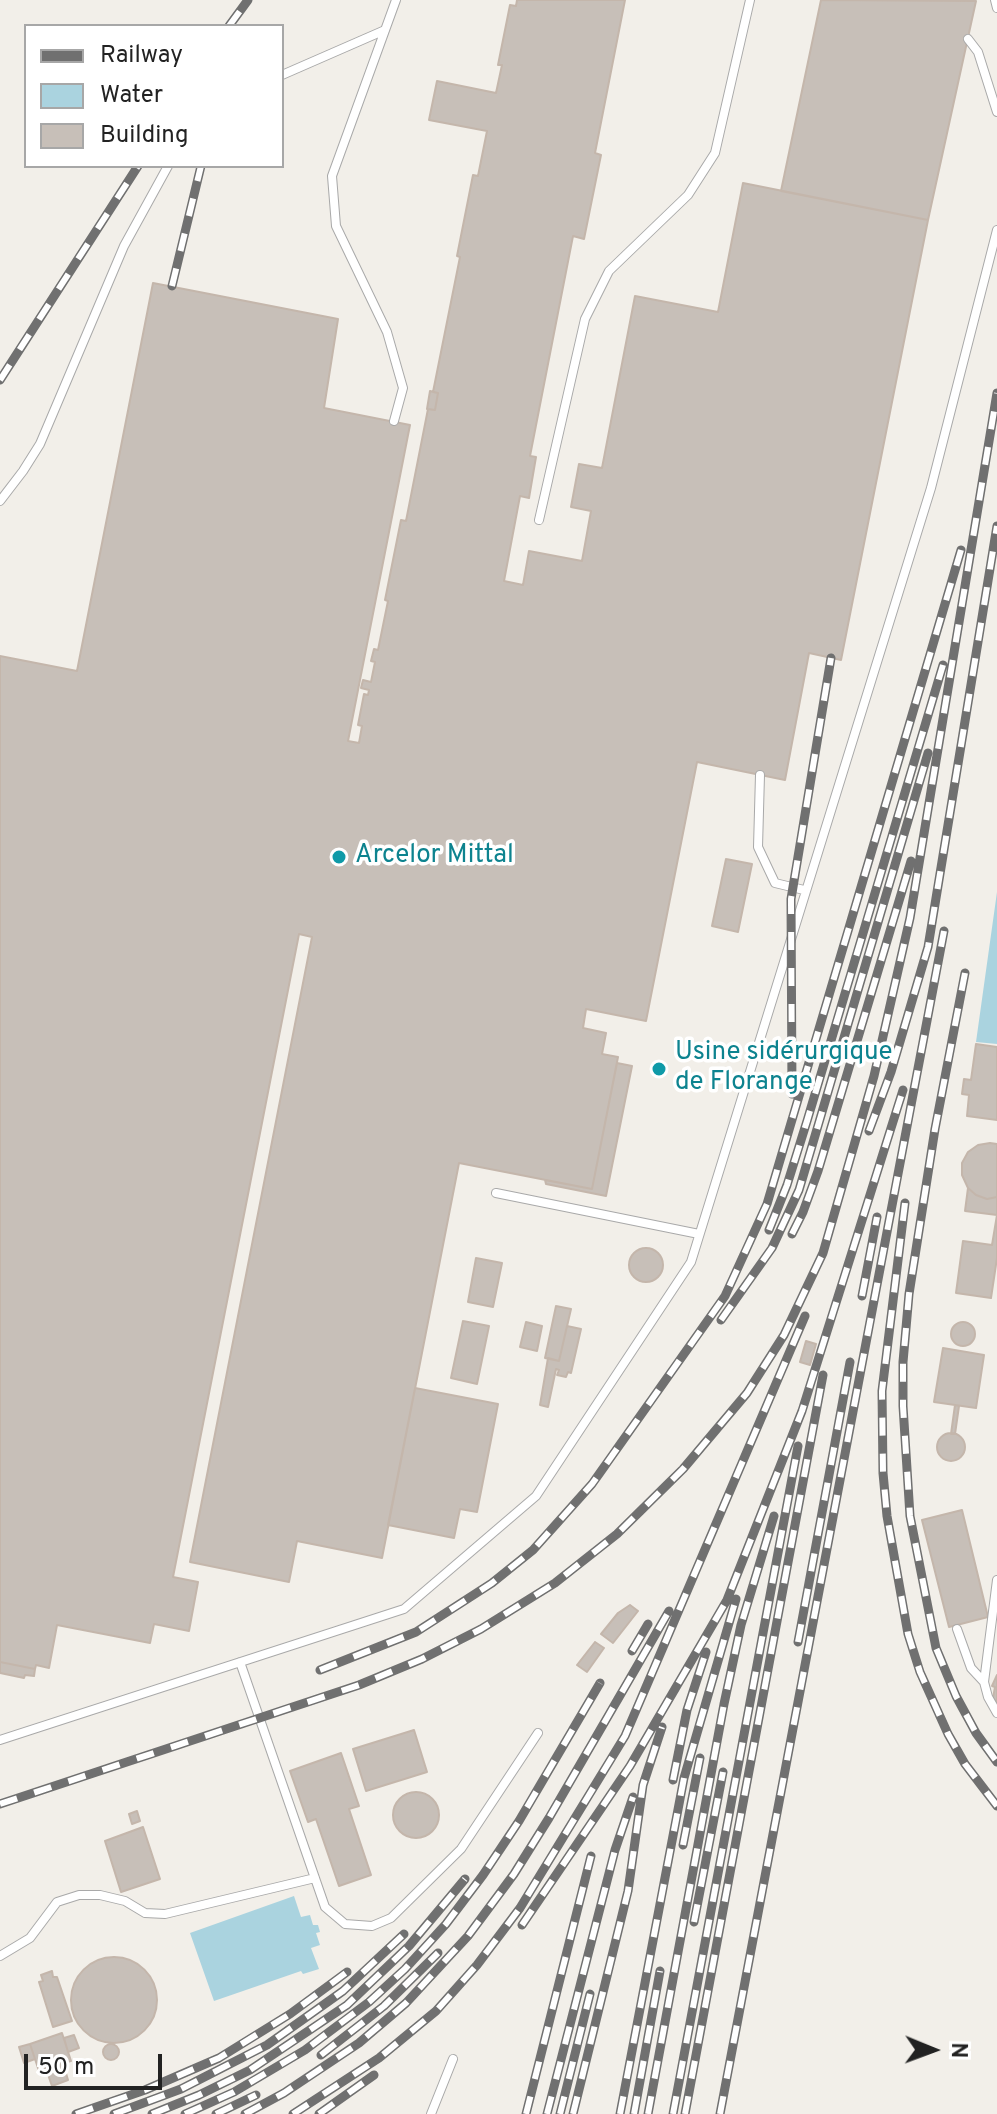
<!DOCTYPE html>
<meta charset="utf-8">
<style>
body{margin:0}
#map{position:relative;width:997px;height:2114px;overflow:hidden;background:#f2efe9;font-family:Overpass,sans-serif}
canvas{display:block}
.legend{position:absolute;left:24px;top:24px;width:260px;height:144px;box-sizing:border-box;background:#fff;border:2px solid #a7a7a7;margin:0;padding:10px 14px;list-style:none;font-size:24px;color:#222}
.legend li{display:flex;align-items:center;gap:16px;height:40px}
.legend b{width:40px;border:2px solid #a7a7a7}
.north{position:absolute;left:893px;top:2010px;width:80px;height:80px;-webkit-text-stroke:6px #fff;paint-order:stroke;rotate:91deg;font-size:22px;font-weight:700;line-height:32px;text-align:center;color:#222}
.north::after{content:'';display:block;margin:auto;width:28px;height:36px;background:#222;clip-path:polygon(50% 0,100% 100%,50% 72%,0 100%)}
.scale{position:absolute;left:24px;top:2054px;width:138px;height:36px;box-sizing:border-box;border:4px solid #222;border-top:0;padding-left:10px;font-size:24px;line-height:28px;white-space:nowrap;color:#222;-webkit-text-stroke:6px #fff;paint-order:stroke}
</style>
<div id="map">
<canvas width="997" height="2114"></canvas>
<ul class="legend">
<li><b style="height:10px;background:#707070"></b>Railway</li>
<li><b style="height:22px;background:#aad3df"></b>Water</li>
<li><b style="height:22px;background:#c7bfb8"></b>Building</li>
</ul>
<div class="north">N</div>
<div class="scale">50 m</div>
</div>
<script>
const context = document.querySelector('canvas').getContext('2d');
context.lineJoin = 'round';
function fill(path, color) {
  context.fillStyle = color;
  context.fill(path, 'evenodd');
}
function poly(rows) {
  const path = new Path2D();
  for (const r of rows) {
    if (r.length === 3) {
      path.moveTo(r[0] + r[2], r[1]);
      path.arc(r[0], r[1], r[2], 0, 2 * Math.PI);
      continue;
    }
    path.moveTo(r[0], r[1]);
    for (let i = 2; i < r.length; i += 2) path.lineTo(r[i], r[i + 1]);
  }
  return path;
}
function strokePath(path, color, width, dash) {
  context.strokeStyle = color;
  context.lineWidth = width;
  context.lineCap = dash ? 'butt' : 'round';
  context.setLineDash(dash || []);
  context.stroke(path);
}
function drawText(font, color, halo, rows, align = 'center') {
  context.font = font + ' Overpass,sans-serif';
  context.lineWidth = 7;
  context.setLineDash([]);
  context.textBaseline = 'middle';
  context.strokeStyle = halo;
  context.fillStyle = color;
  for (const [text, x, y, turn = 0] of rows) {
    context.save();
    context.translate(x, y);
    context.rotate((+turn || 0) * Math.PI / 180);
    context.textAlign = isNaN(turn) ? turn : align;
    if (halo) context.strokeText(text, 0, 0);
    context.fillText(text, 0, 0);
    context.restore();
  }
}
fill(poly([
 [997,892,997,1044,976,1042],
 [294,1896,301,1917,310,1915,313,1925,318,1925,320,1932,316,1933,320,1945,311,1948,319,1969,303,1974,301,1971,214,2001,190,1933]
]), '#aad3df');
const building = poly([
 [517,0,625,0,595,153,601,155,584,239,573,236,530,456,536,457,529,498,520,496,504,581,523,585,529,551,582,561,591,511,571,507,579,464,602,468,635,296,718,312,743,183,928,220,841,660,809,653,785,780,697,762,646,1021,586,1009,583,1028,606,1033,602,1054,618,1057,592,1189,459,1163,382,1558,297,1541,289,1582,190,1562,312,937,299,934,173,1577,198,1582,189,1631,154,1624,150,1643,57,1625,49,1668,36,1665,35,1669,0,1662,0,656,77,671,153,283,338,319,324,408,410,425,348,741,359,743,362,726,358,725,364,694,368,695,369,690,361,688,363,680,371,682,375,662,371,661,374,649,378,650,388,601,385,600,401,520,406,521,428,409,435,410,438,393,433,392,460,257,457,256,473,175,478,176,487,131,429,120,437,81,496,93,502,65,498,65,510,5,516,6,517,0],
 [821,0,976,1,928,220,781,191,821,0],
 [430,391,438,393,435,410,427,409,430,391],
 [726,859,752,864,738,932,712,926,726,859],
 [976,1044,997,1047,997,1120,967,1116,969,1095,962,1094,964,1079,971,1080,976,1044],
 [617,1063,632,1066,606,1196,546,1184,545,1180,592,1189,617,1063],
 [990,1143,997,1144,997,1197,987,1199,976,1195,968,1188,962,1175,962,1163,968,1152,978,1145,990,1143],
 [968,1188,976,1195,987,1199,997,1197,997,1258,991,1298,956,1293,963,1241,992,1245,997,1215,965,1211,968,1188],
 [646,1265,17],
 [476,1258,502,1263,493,1307,468,1302,476,1258],
 [556,1306,571,1309,559,1361,545,1358,556,1306],
 [463,1321,489,1326,477,1384,451,1378,463,1321],
 [963,1334,12],
 [526,1322,542,1326,537,1351,520,1347,526,1322],
 [567,1326,581,1329,571,1373,568,1372,566,1377,557,1375,559,1370,556,1369,548,1407,540,1405,548,1358,559,1361,567,1326],
 [806,1341,816,1344,810,1365,800,1362,806,1341],
 [943,1348,984,1355,976,1408,934,1402,943,1348],
 [415,1388,498,1404,477,1512,460,1509,454,1538,388,1525,415,1388],
 [955,1405,959,1406,955,1434,951,1434,955,1405],
 [951,1447,14],
 [962,1510,988,1617,949,1627,922,1520,962,1510],
 [630,1605,638,1611,613,1643,601,1634,618,1613,630,1605],
 [595,1642,604,1648,587,1672,577,1665,595,1642],
 [0,1662,35,1669,34,1676,25,1675,24,1678,0,1673,0,1662],
 [997,1675,997,1703,993,1698,995,1687,992,1686,997,1675],
 [414,1730,427,1772,366,1791,353,1749,414,1730],
 [341,1753,359,1806,349,1809,371,1875,339,1886,316,1819,308,1822,290,1771,341,1753],
 [416,1815,23],
 [137,1811,140,1821,132,1824,129,1814,137,1811],
 [143,1827,160,1879,121,1892,105,1841,143,1827],
 [114,2000,43],
 [52,1971,53,1977,57,1977,72,2021,53,2027,39,1982,43,1981,41,1975,52,1971],
 [62,2033,71,2061,63,2063,68,2080,52,2086,46,2069,39,2071,30,2044,62,2033],
 [74,2035,79,2048,68,2052,64,2038,74,2035],
 [30,2044,35,2059,24,2063,19,2047,30,2044],
 [111,2052,8]
]);
fill(building, '#c7bfb8');
strokePath(building, '#c4b6ab', 2);
const service = poly([
 [995,0,997,8],
 [968,39,978,52,997,112],
 [282,75,385,30],
 [394,421,403,388,387,332,336,226,332,176,396,0],
 [0,501,23,471,40,444,124,246,168,166],
 [539,520,585,319,609,271,688,195,715,153,750,0],
 [760,775,758,847,775,883,804,890],
 [496,1193,699,1234],
 [957,1629,971,1668,984,1682,997,1580],
 [240,1662,325,1907,345,1924,372,1926,391,1918,461,1849,538,1733],
 [984,1682,988,1697,997,1713],
 [0,1740,404,1609,536,1496,691,1262,931,488,997,230],
 [0,1956,30,1938,57,1902,79,1895,100,1895,125,1901,145,1913,165,1914,315,1878],
 [431,2114,453,2059]
]);
strokePath(service, '#a9a9a9', 10);
strokePath(service, '#fff', 8);
const rail = poly([
 [229,26,248,0],
 [172,286,201,166],
 [0,380,138,166],
 [965,973,935,1129,909,1294,903,1362,903,1406,910,1516,936,1648,956,1696,976,1733,997,1762],
 [792,1094,791,899,831,658],
 [869,1131,891,1072,928,947,997,526],
 [905,1203,882,1391,883,1473,887,1516,908,1634,920,1672,948,1734,965,1764,997,1806],
 [769,1230,787,1185,807,1121,943,665],
 [792,1234,803,1212,818,1171,911,861],
 [862,1296,877,1217],
 [721,1320,772,1248,799,1190,928,753],
 [798,1642,850,1362],
 [632,1651,648,1624],
 [320,1670,416,1632,492,1583,533,1550,592,1484,725,1296,767,1204,961,550],
 [673,1780,687,1710,706,1652],
 [0,1804,359,1685,422,1659,481,1629,555,1583,617,1534,683,1469,747,1393,784,1335,823,1253,874,1076,910,918,997,393],
 [683,1845,700,1758],
 [694,1922,723,1772],
 [522,1925,630,1766,727,1600,802,1411,903,1090],
 [321,2055,384,2006,438,1953],
 [76,2114,145,2090,219,2058,290,2014,347,1972],
 [114,2114,181,2089,267,2045,343,1991,404,1934],
 [152,2114,199,2095,250,2070,347,2005,409,1946,465,1879],
 [185,2114,234,2092,305,2050,369,2002,405,1969,446,1924,483,1875,519,1821,600,1683],
 [216,2114,256,2095],
 [245,2114,284,2093,359,2043,406,2003,468,1936,514,1874,549,1818,669,1611],
 [293,2114,379,2058,436,2011,477,1965,520,1908,625,1736,805,1316],
 [319,2114,374,2075],
 [526,2114,591,1856],
 [547,2114,615,1850,633,1797],
 [560,2114,590,1994],
 [573,2114,628,1891,643,1785,662,1727],
 [620,2114,684,1778,736,1599],
 [634,2114,660,1971],
 [648,2114,724,1704,741,1625,774,1516],
 [673,2114,798,1446],
 [685,2114,823,1375],
 [720,2114,944,931]
]);
strokePath(rail, '#707070', 9);
strokePath(rail, '#fff', 6, [18]);
for (const [x, y, r, color] of [
 [339,857,8,"#0f9aa8"],
 [659,1069,8,"#0f9aa8"]
]) {
  const dot = new Path2D();
  dot.arc(x, y, r, 0, 2 * Math.PI);
  context.fillStyle = color;
  context.fill(dot);
  strokePath(dot, '#fff', 3);
}
drawText('26px', '#0d838f', '#fff', [
 ["Arcelor Mittal",355,857],
 ["Usine sidérurgique",675,1054],
 ["de Florange",675,1084]
], 'left');
</script>
